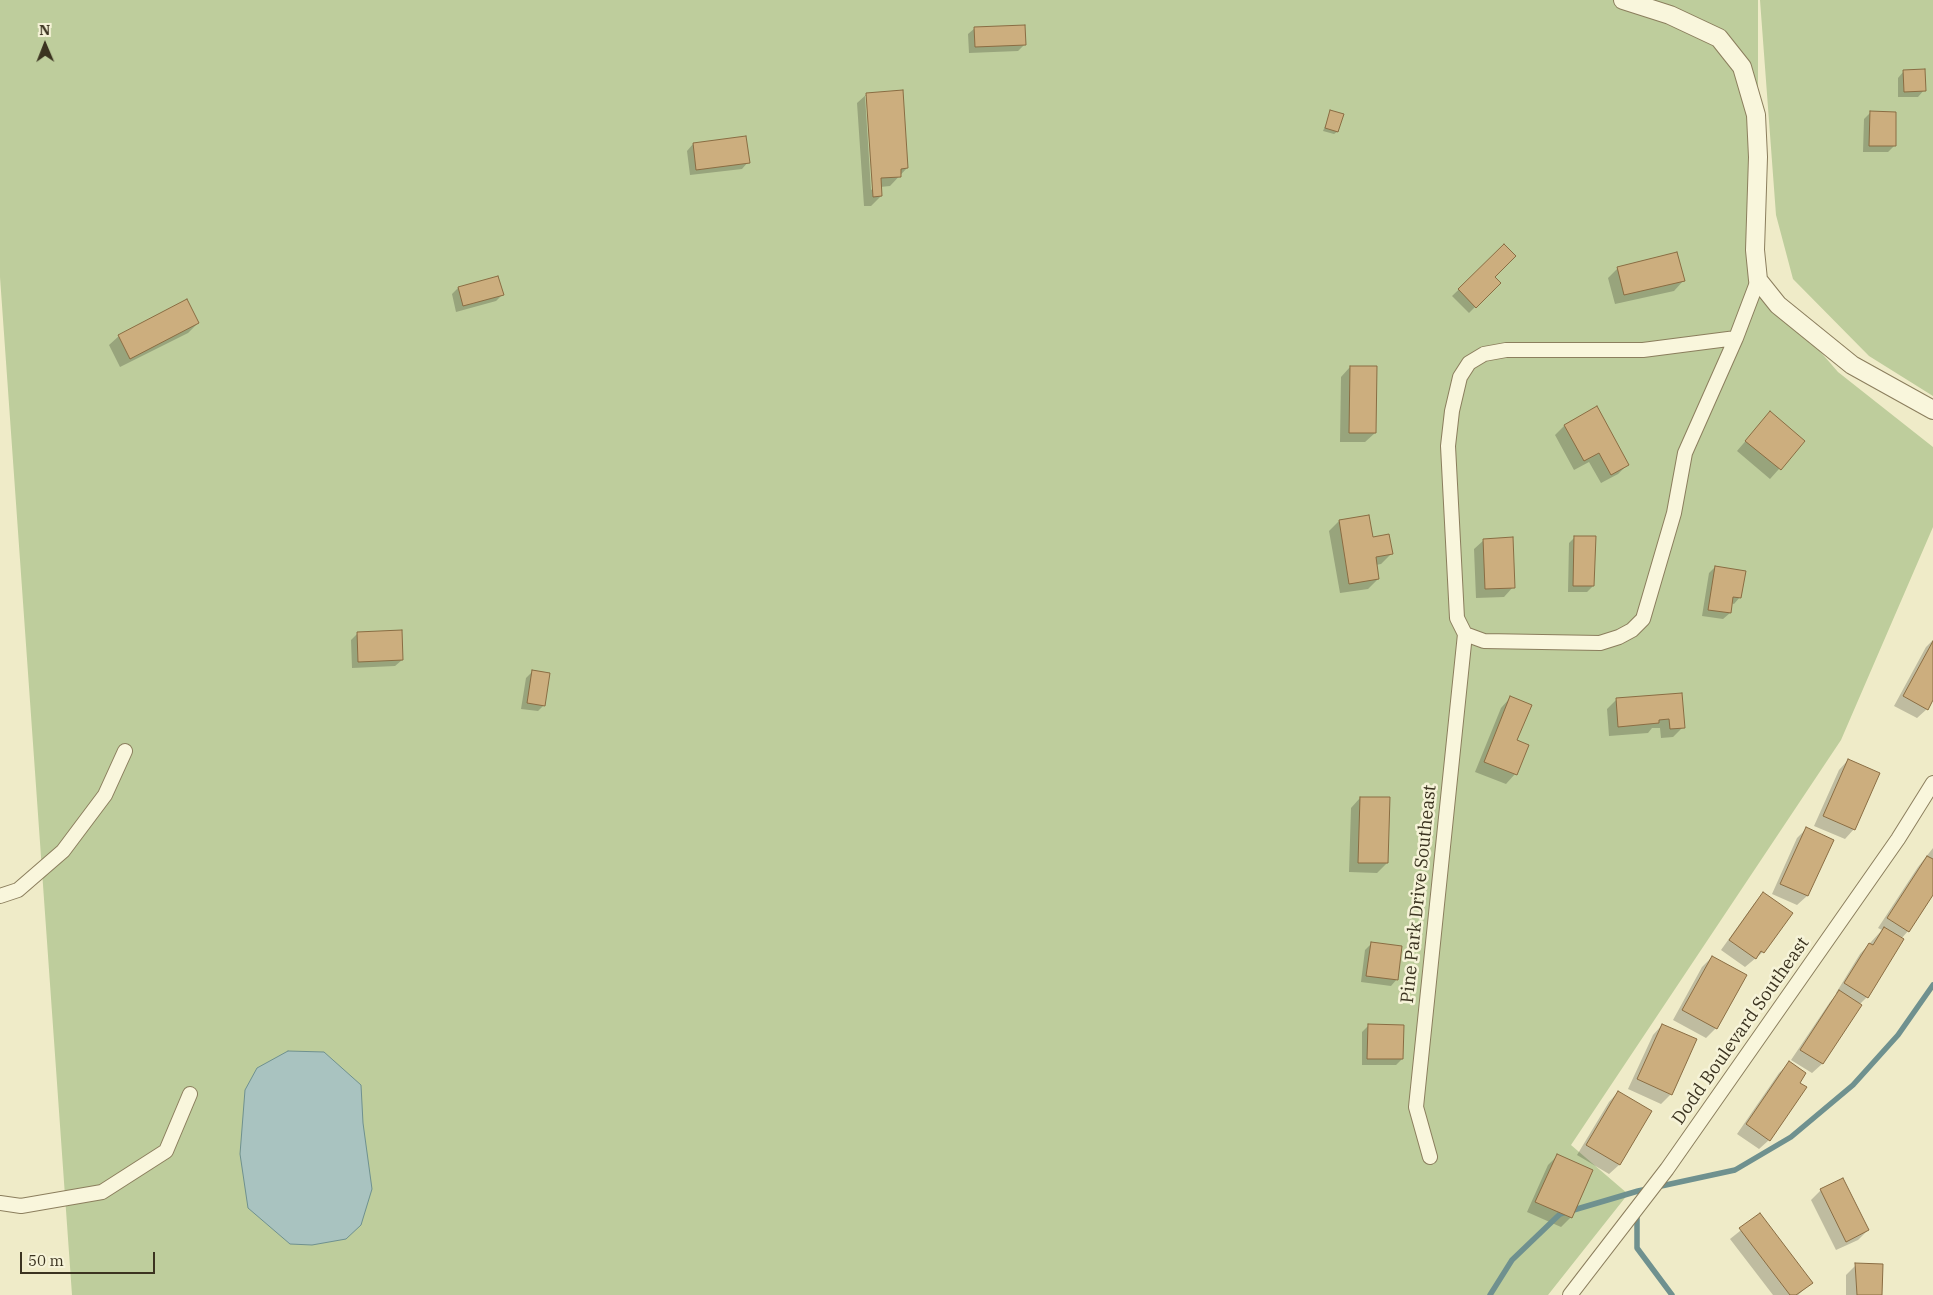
<!DOCTYPE html>
<style>
body{margin:0}
#map{position:relative;width:1933px;height:1295px;overflow:hidden;background:#efebc8;font-family:"IBM Plex Serif",serif}
canvas{display:block}
.north{position:absolute;left:20px;top:20px;width:50px;height:50px;-webkit-text-stroke:4px #f6f3d8;paint-order:stroke;rotate:359deg;font-size:14px;font-weight:700;line-height:20px;text-align:center;color:#3b3320}
.north::after{content:'';display:block;margin:auto;width:18px;height:22px;background:#3b3320;clip-path:polygon(50% 0,100% 100%,50% 72%,0 100%)}
.scale{position:absolute;left:20px;top:1252px;width:135px;height:22px;box-sizing:border-box;border:2px solid #3b3320;border-top:0;padding-left:6px;font-size:15px;line-height:18px;white-space:nowrap;color:#3b3320;-webkit-text-stroke:4px #f6f3d8;paint-order:stroke}
</style>
<div id="map">
<canvas width="1933" height="1295"></canvas>
<div class="north">N</div>
<div class="scale">50 m</div>
</div>
<script>
const context = document.querySelector('canvas').getContext('2d');
context.lineJoin = 'round';
function fill(path, color) {
  context.fillStyle = color;
  context.fill(path, 'evenodd');
}
function poly(rows) {
  const path = new Path2D();
  for (const r of rows) {
    path.moveTo(r[0], r[1]);
    for (let i = 2; i < r.length; i += 2) path.lineTo(r[i], r[i + 1]);
  }
  return path;
}
function strokePath(path, color, width, dash) {
  context.strokeStyle = color;
  context.lineWidth = width;
  context.lineCap = dash ? 'butt' : 'round';
  context.setLineDash(dash || []);
  context.stroke(path);
}
function drawText(font, color, halo, rows, align = 'center') {
  context.font = font + ' "IBM Plex Serif",serif';
  context.lineWidth = 5;
  context.setLineDash([]);
  context.textBaseline = 'middle';
  context.strokeStyle = halo;
  context.fillStyle = color;
  for (const [text, x, y, turn = 0] of rows) {
    context.save();
    context.translate(x, y);
    context.rotate((+turn || 0) * Math.PI / 180);
    context.textAlign = isNaN(turn) ? turn : align;
    if (halo) context.strokeText(text, 0, 0);
    context.fillText(text, 0, 0);
    context.restore();
  }
}
fill(poly([
 [0,0,1758,0,1758,280,1838,372,1933,447,1933,527,1841,740,1571,1145,1628,1194,1548,1295,72,1295,0,277],
 [1760,0,1933,0,1933,396,1869,356,1793,279,1776,215]
]), '#becd9c');
const water = poly([
 [288,1051,324,1052,361,1085,363,1123,372,1189,361,1225,346,1239,312,1245,290,1244,248,1208,240,1154,245,1090,257,1068,288,1051]
]);
fill(water, '#a9c3c0');
strokePath(water, '#6f918f', 1);
fill(poly([
 [975,28,1024,45,1018,51,969,53,968,34],
 [1904,71,1924,90,1918,97,1898,97,1898,78],
 [867,94,907,168,890,186,880,187,881,196,871,206,864,206,857,103],
 [865,96,868,96,874,188,871,190],
 [1331,112,1337,132,1334,134,1323,131],
 [1870,113,1894,146,1888,152,1863,152,1864,119],
 [693,144,748,162,742,169,690,175,687,151],
 [1504,246,1493,277,1499,283,1469,313,1452,296],
 [1618,268,1683,281,1674,291,1615,304,1608,278],
 [497,277,502,295,496,301,456,312,452,294,458,288],
 [198,323,188,333,120,367,109,345,119,336],
 [1350,367,1375,433,1365,442,1340,442,1341,377],
 [1596,408,1628,464,1618,474,1601,483,1589,462,1574,470,1555,435,1564,426],
 [1761,423,1804,441,1770,479,1737,451],
 [1368,517,1372,539,1391,554,1381,564,1376,565,1378,579,1368,589,1340,593,1329,531,1339,521],
 [1575,537,1593,586,1587,592,1568,592,1569,543],
 [1484,540,1513,587,1504,597,1476,598,1474,549],
 [1715,567,1740,597,1734,604,1731,603,1730,613,1723,619,1702,616,1709,573],
 [358,633,402,660,395,666,352,668,351,640],
 [1933,640,1933,698,1927,709,1917,718,1894,706,1926,647],
 [532,672,544,705,538,711,521,709,526,678],
 [1681,695,1683,727,1673,737,1661,738,1660,728,1652,728,1648,733,1609,736,1607,709,1617,699],
 [1510,698,1516,741,1515,774,1506,784,1475,772,1501,708],
 [1848,760,1854,829,1845,839,1814,826,1839,770],
 [1360,798,1387,863,1377,873,1349,872,1351,808],
 [1806,829,1832,840,1807,896,1797,905,1772,894,1797,838],
 [1933,848,1933,893,1908,931,1901,939,1867,997,1859,1005,1822,1064,1812,1073,1791,1060,1830,1002,1837,994,1836,993,1860,954,1882,930,1878,928,1918,867],
 [1764,894,1763,952,1745,967,1721,950,1754,904],
 [1371,944,1397,979,1391,986,1361,982,1365,950],
 [1712,957,1745,976,1716,1028,1706,1038,1673,1020,1702,967],
 [1662,1025,1671,1094,1661,1104,1628,1089,1653,1035],
 [1368,1026,1402,1059,1396,1065,1362,1065,1362,1032],
 [1789,1063,1769,1140,1759,1149,1737,1134,1779,1073],
 [1618,1092,1651,1111,1619,1165,1609,1174,1577,1155,1609,1102],
 [1558,1155,1592,1171,1571,1217,1561,1227,1527,1212,1548,1165],
 [1821,1190,1868,1230,1858,1240,1836,1250,1811,1200],
 [1760,1215,1811,1283,1798,1295,1773,1295,1730,1239],
 [1856,1265,1881,1295,1846,1295,1846,1275]
]), '#0003');
strokePath(poly([
 [1637,1211,1637,1248,1672,1295],
 [1490,1295,1512,1260,1560,1214,1638,1191,1735,1170,1791,1137,1853,1085,1898,1035,1933,985]
]), '#6f918f', 5.5);
const building = poly([
 [1025,25,1026,45,975,47,974,27,1025,25],
 [1925,69,1926,91,1904,92,1903,70,1925,69],
 [903,90,908,168,901,169,901,177,881,178,882,196,873,197,866,93,903,90],
 [1330,110,1344,114,1338,132,1325,128,1330,110],
 [1870,111,1896,112,1896,146,1869,146,1870,111],
 [746,136,750,163,696,170,693,143,746,136],
 [1504,244,1516,256,1495,277,1501,283,1476,308,1458,289,1504,244],
 [1677,252,1685,281,1624,295,1617,267,1677,252],
 [498,276,504,295,463,306,458,287,498,276],
 [187,299,199,323,130,359,118,335,187,299],
 [1350,366,1377,366,1376,433,1349,433,1350,366],
 [1597,406,1629,465,1611,475,1599,453,1584,461,1564,425,1597,406],
 [1770,411,1805,441,1781,470,1745,441,1770,411],
 [1369,515,1373,537,1389,534,1393,554,1376,557,1379,579,1349,584,1339,520,1369,515],
 [1574,536,1596,536,1594,586,1573,586,1574,536],
 [1513,537,1515,588,1485,589,1483,539,1513,537],
 [1715,566,1746,571,1741,598,1733,597,1731,613,1708,610,1715,566],
 [402,630,403,660,358,662,357,632,402,630],
 [1933,641,1933,700,1928,710,1903,696,1933,641],
 [532,670,550,673,545,706,527,703,532,670],
 [1682,693,1685,728,1670,729,1669,719,1659,720,1659,723,1618,727,1616,698,1682,693],
 [1510,696,1532,705,1517,740,1529,745,1517,775,1484,762,1510,696],
 [1848,759,1880,773,1855,830,1823,816,1848,759],
 [1360,797,1390,797,1388,863,1358,863,1360,797],
 [1806,827,1834,840,1808,896,1780,884,1806,827],
 [1927,856,1933,859,1933,895,1909,932,1887,918,1927,856],
 [1763,892,1793,913,1764,953,1761,951,1756,959,1729,940,1763,892],
 [1884,927,1904,939,1868,998,1844,983,1869,943,1873,945,1884,927],
 [1371,942,1402,946,1398,980,1366,976,1371,942],
 [1712,956,1747,975,1717,1029,1682,1010,1712,956],
 [1839,990,1862,1005,1823,1064,1800,1050,1839,990],
 [1368,1024,1404,1025,1403,1059,1367,1059,1368,1024],
 [1662,1024,1697,1039,1672,1095,1637,1079,1662,1024],
 [1789,1061,1806,1073,1800,1083,1807,1087,1770,1141,1746,1124,1789,1061],
 [1618,1091,1652,1111,1620,1165,1586,1145,1618,1091],
 [1557,1154,1593,1170,1572,1218,1535,1202,1557,1154],
 [1843,1178,1869,1230,1846,1242,1820,1189,1843,1178],
 [1760,1213,1813,1283,1796,1295,1790,1295,1739,1228,1760,1213],
 [1855,1263,1883,1264,1882,1295,1857,1295,1855,1263]
]);
fill(building, '#ccae7e');
strokePath(building, '#8a6d43', 1);
const minor = poly([
 [1736,338,1643,350,1506,350,1484,354,1469,363,1460,377,1452,411,1448,446,1457,618,1465,634,1484,641,1600,643,1619,637,1632,630,1643,619,1674,513,1685,453,1736,338,1758,280],
 [0,896,18,890,63,851,105,795,125,751],
 [1430,1157,1416,1107,1465,634],
 [0,1203,21,1206,102,1192,166,1151,190,1094],
 [1570,1295,1667,1169,1898,839,1933,783]
]);
const tertiary = poly([
 [1623,0,1670,15,1719,38,1742,67,1756,115,1758,157,1755,250,1758,280,1778,305,1852,365,1933,410]
]);
strokePath(minor, '#8b7e5d', 16);
strokePath(tertiary, '#8b7e5d', 20);
strokePath(minor, '#f9f6dc', 14);
strokePath(tertiary, '#f9f6dc', 18);
drawText('18px', '#3b3320', '#f6f3d8', [
 ["Pine Park Drive Southeast",1419,894,-84],
 ["Dodd Boulevard Southeast",1741,1031,-55]
]);
</script>
